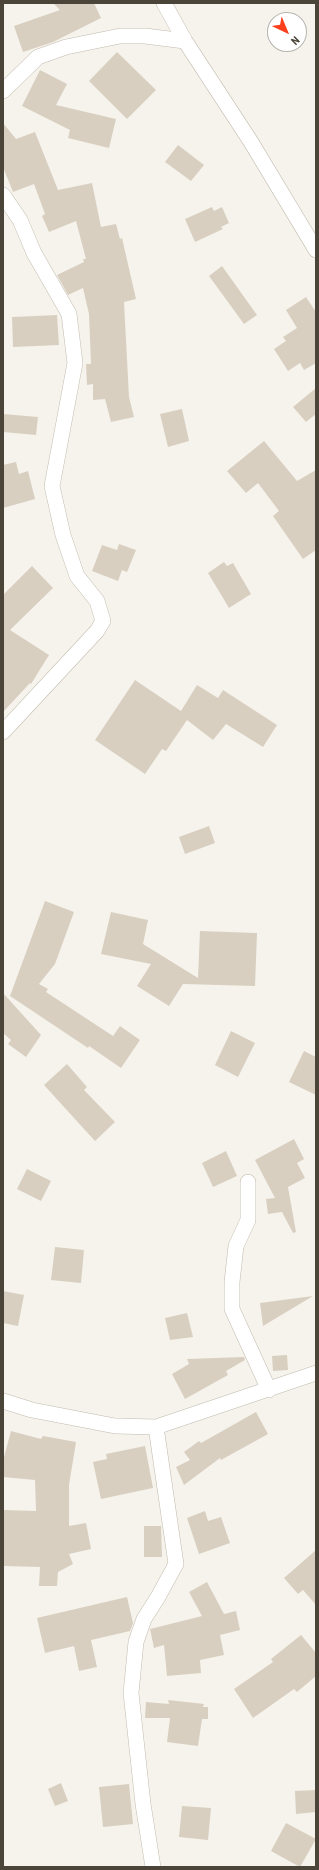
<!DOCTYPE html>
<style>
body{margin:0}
#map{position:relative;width:319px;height:1870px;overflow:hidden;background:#f6f3ec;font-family:"Roboto Condensed",sans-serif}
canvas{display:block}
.frame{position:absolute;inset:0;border:4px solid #4b4439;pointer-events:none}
.north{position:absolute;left:267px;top:12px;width:40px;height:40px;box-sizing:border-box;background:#fff;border:1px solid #b7b4b0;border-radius:50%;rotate:136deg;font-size:11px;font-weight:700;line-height:16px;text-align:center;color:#4b4439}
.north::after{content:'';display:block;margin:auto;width:14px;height:18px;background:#fc3f1d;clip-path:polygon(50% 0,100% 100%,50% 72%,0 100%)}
</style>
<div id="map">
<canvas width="319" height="1870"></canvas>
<div class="frame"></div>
<div class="north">N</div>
</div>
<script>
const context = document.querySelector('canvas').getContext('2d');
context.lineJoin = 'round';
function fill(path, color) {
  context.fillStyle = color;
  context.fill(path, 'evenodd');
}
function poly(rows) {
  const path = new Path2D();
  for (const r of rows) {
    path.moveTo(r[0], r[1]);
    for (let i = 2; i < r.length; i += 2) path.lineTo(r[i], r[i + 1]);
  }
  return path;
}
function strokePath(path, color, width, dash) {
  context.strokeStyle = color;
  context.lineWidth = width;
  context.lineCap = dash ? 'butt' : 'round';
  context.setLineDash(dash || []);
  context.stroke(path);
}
fill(poly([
 [53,3,94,3,101,18,53,42,23,52,14,26,60,10],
 [117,52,156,90,127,119,89,81],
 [40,70,67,84,56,105,116,119,109,148,68,138,70,130,22,106],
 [3,123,16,139,35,132,58,190,92,183,101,227,116,224,120,239,122,238,136,299,124,302,129,397,134,417,111,422,105,399,93,400,93,384,87,385,86,364,91,364,89,314,83,288,68,295,57,275,84,262,83,259,86,259,76,221,49,232,42,216,45,214,34,184,13,192,3,167],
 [178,145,204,165,191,181,165,162],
 [212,207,214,211,222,207,229,223,221,227,223,229,195,242,185,219],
 [222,266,257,315,244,324,209,276],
 [306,297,316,312,316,363,304,370,300,363,288,371,274,349,286,341,283,337,297,328,286,310],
 [57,315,59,345,13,347,12,317],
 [316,388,316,414,306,422,293,407],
 [182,409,189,441,168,447,160,414],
 [3,414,38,417,36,435,3,432],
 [264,441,297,481,316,470,316,550,303,559,273,516,279,511,258,483,246,493,227,471],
 [16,462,19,474,28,471,35,499,3,508,3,465],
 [119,544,136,550,127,572,122,570,118,581,92,571,102,545,117,550],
 [224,562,227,566,233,563,251,594,229,608,208,573],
 [32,566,53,588,10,630,49,655,31,684,30,683,3,712,3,595],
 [135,680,181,711,197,685,218,698,223,690,277,725,263,747,226,724,213,740,187,720,166,751,162,749,145,774,95,740],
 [209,826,215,843,185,854,179,837],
 [45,901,74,912,55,964,39,984,48,989,46,992,113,1036,120,1026,140,1040,121,1068,89,1046,88,1048,10,996],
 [111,912,148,920,143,944,198,978,200,931,257,933,255,986,183,984,169,1006,137,986,151,964,101,954],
 [3,993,41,1035,26,1057,8,1044,11,1040,3,1033],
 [231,1031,255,1043,238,1077,215,1065],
 [304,1051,316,1057,316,1095,289,1082],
 [67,1064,87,1087,84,1090,115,1122,95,1141,44,1085],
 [294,1139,304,1159,297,1163,305,1178,288,1187,296,1232,293,1233,282,1212,268,1214,266,1199,275,1198,255,1160],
 [226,1151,237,1176,213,1187,202,1163],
 [27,1169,51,1181,41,1201,17,1189],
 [55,1247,84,1250,81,1283,51,1280],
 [3,1291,24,1295,18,1326,3,1323],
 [313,1296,263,1326,260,1303],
 [187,1313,193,1337,170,1340,165,1318],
 [287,1355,288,1370,273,1371,272,1356],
 [244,1357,245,1360,226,1371,228,1375,185,1399,172,1374,189,1364,187,1359],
 [256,1412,268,1434,221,1460,220,1458,184,1485,176,1467,190,1460,184,1452,199,1441,201,1443],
 [11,1431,41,1439,43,1436,76,1442,69,1485,69,1526,86,1523,91,1549,69,1554,73,1564,58,1572,57,1586,39,1586,40,1567,3,1566,3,1510,36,1511,35,1480,3,1477,3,1461],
 [145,1446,153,1488,101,1499,93,1462,107,1459,106,1454],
 [205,1511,208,1521,221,1517,230,1543,199,1554,187,1518],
 [144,1526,161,1526,162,1557,144,1557],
 [316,1550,316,1605,303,1590,298,1594,284,1578],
 [207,1582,224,1614,236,1611,240,1630,220,1635,224,1655,200,1660,201,1673,167,1676,164,1645,154,1648,150,1629,202,1616,189,1592],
 [127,1597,133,1623,130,1631,91,1640,97,1667,79,1671,74,1646,45,1653,37,1618],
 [301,1635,316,1653,316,1676,297,1692,294,1689,253,1718,234,1689,273,1662,271,1659],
 [168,1700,204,1704,203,1707,208,1707,208,1719,202,1719,198,1746,167,1742,170,1718,145,1718,146,1702,169,1704],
 [61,1783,68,1801,55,1806,48,1789],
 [129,1784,133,1824,103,1827,99,1787],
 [316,1790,316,1812,296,1814,295,1791],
 [182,1806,211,1808,208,1840,179,1837],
 [286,1823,316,1839,300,1867,271,1851]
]), '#d8cfc1');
const minor = poly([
 [164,3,185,41,251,142,316,250],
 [3,91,38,57,66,47,120,36,145,36,185,41],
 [3,195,20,220,34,253,69,314,75,363,52,486,63,535,77,576,97,601,103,621,97,631,3,732],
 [248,1182,248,1220,236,1246,232,1282,232,1309,269,1390],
 [3,1401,32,1410,115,1426,156,1427,316,1373],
 [153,1867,143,1804,131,1693,136,1642,144,1619,158,1597,176,1564,156,1427]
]);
strokePath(minor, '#c2bbae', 16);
strokePath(minor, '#fff', 15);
</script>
